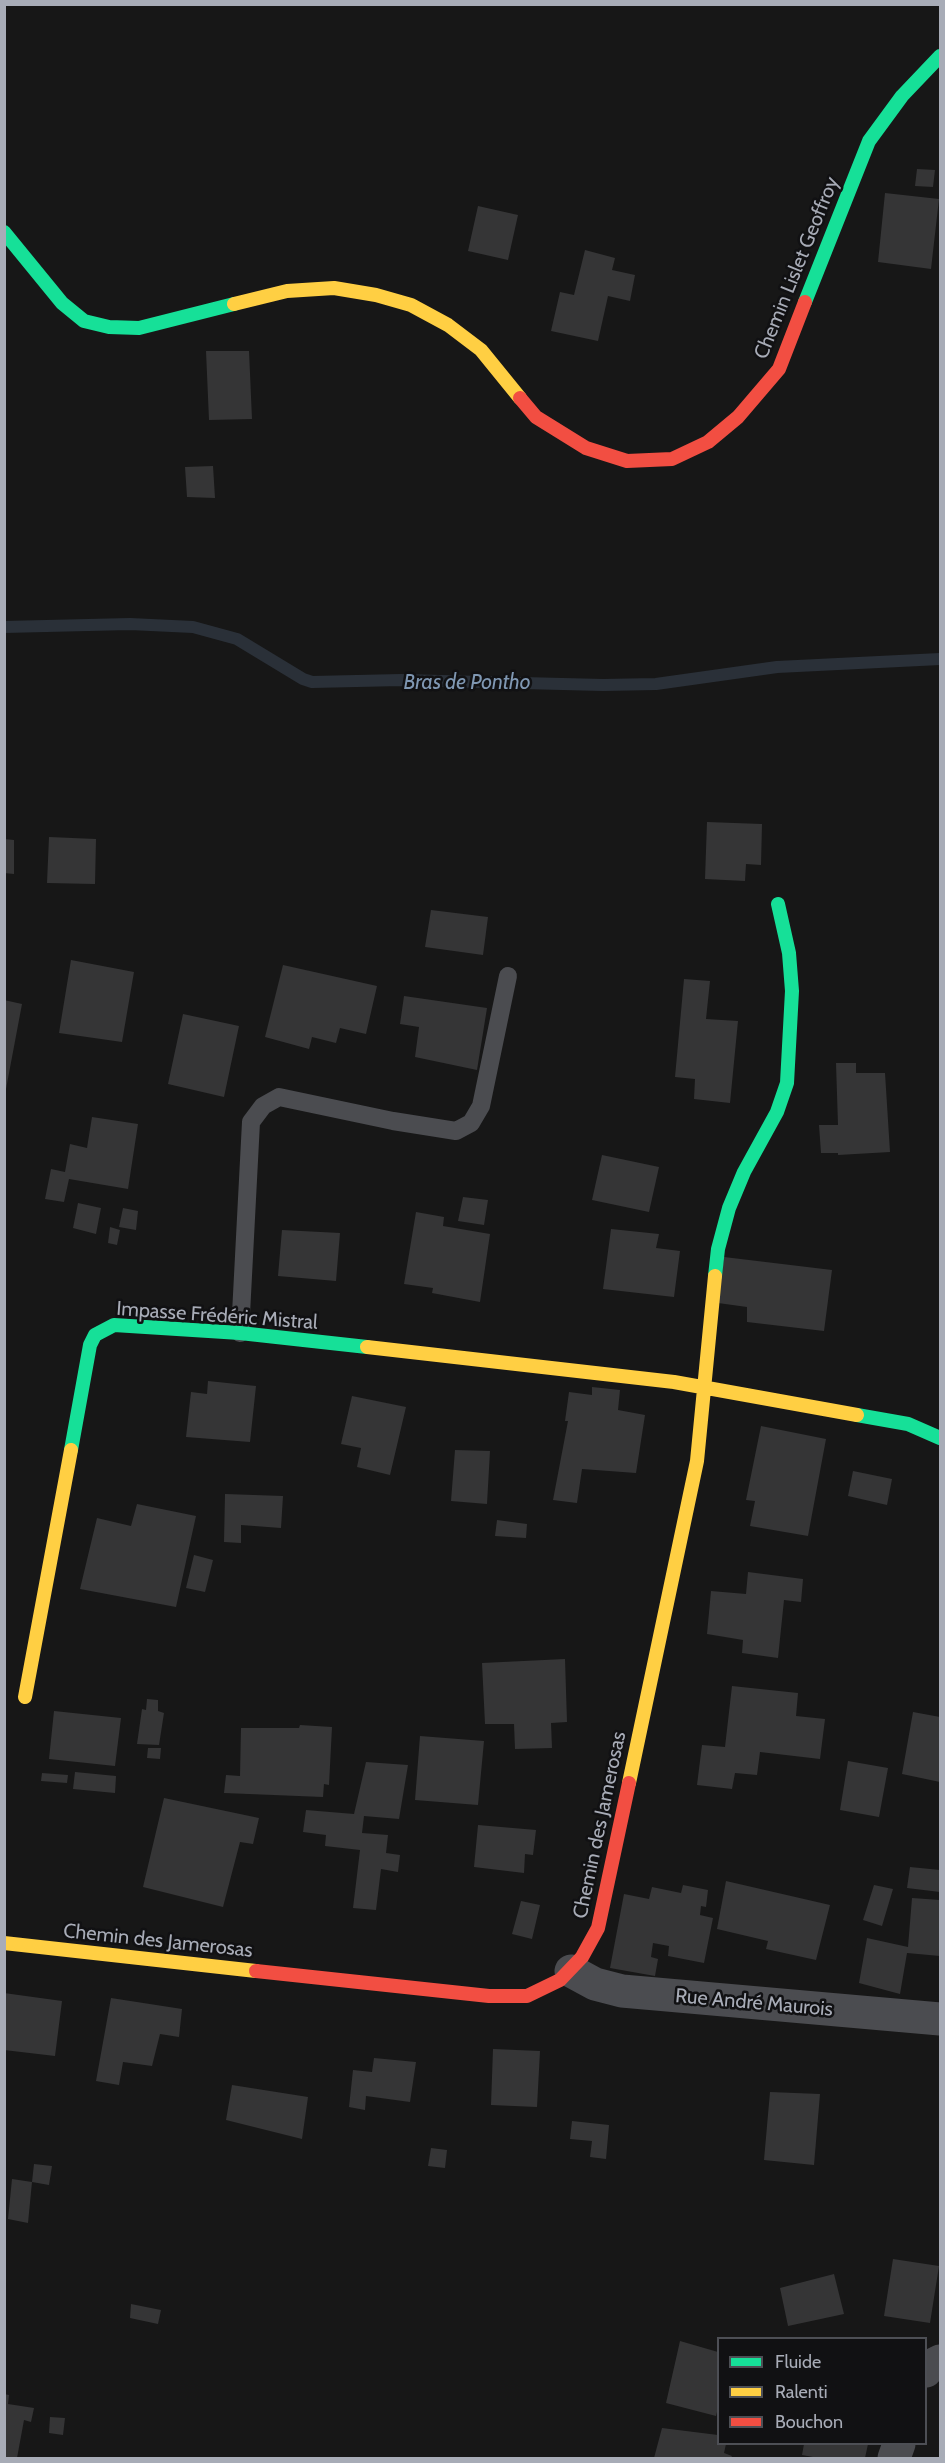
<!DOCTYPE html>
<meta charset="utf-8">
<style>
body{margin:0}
#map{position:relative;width:945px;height:2463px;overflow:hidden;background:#171717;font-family:Cabin,sans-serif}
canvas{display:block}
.frame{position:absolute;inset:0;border:6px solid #a8acb7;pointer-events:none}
.legend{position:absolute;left:717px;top:2337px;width:210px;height:108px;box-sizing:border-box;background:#111113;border:2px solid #4d4f55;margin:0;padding:8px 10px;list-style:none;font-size:18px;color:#a8acb7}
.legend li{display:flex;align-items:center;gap:12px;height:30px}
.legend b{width:30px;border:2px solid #4d4f55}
</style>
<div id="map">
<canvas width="945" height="2463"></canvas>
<div class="frame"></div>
<ul class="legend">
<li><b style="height:8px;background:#16e098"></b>Fluide</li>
<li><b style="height:8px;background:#ffcf43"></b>Ralenti</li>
<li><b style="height:8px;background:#f24e42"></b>Bouchon</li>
</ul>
</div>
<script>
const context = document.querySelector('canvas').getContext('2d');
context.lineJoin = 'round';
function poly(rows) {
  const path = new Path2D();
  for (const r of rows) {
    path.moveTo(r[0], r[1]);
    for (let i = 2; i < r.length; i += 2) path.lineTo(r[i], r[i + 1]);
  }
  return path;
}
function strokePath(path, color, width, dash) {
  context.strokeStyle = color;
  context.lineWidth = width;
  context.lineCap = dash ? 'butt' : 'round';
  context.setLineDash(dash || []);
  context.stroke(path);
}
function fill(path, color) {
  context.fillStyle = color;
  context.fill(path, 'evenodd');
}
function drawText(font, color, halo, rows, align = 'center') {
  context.font = font + ' Cabin,sans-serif';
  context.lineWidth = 5;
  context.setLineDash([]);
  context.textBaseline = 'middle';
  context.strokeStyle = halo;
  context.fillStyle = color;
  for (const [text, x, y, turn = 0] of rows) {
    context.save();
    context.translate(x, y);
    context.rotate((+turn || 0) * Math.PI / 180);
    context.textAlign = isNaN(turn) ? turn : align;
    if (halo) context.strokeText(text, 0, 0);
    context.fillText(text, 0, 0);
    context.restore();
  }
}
strokePath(poly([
 [4,627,130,624,193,627,237,639,303,679,312,682,401,680,603,685,656,684,777,667,940,659]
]), '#2a3038', 12);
fill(poly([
 [917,169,935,170,933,187,915,186],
 [885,193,939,199,931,269,878,262],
 [478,206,518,215,508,260,468,251],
 [585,250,615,258,612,270,635,275,630,301,608,296,598,341,551,331,560,292,574,295],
 [206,351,249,351,252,419,209,420],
 [213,466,215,498,187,497,185,467],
 [707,822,762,824,761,865,746,864,745,881,705,879],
 [49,837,96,839,95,884,47,883],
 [4,839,14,840,14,874,4,873],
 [431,910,488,917,483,955,425,947],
 [71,960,134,972,122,1042,59,1033],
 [283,965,377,986,366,1034,340,1028,336,1043,312,1037,309,1049,265,1037],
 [684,979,710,981,706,1019,738,1021,730,1103,694,1099,695,1079,675,1077],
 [404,996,487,1008,477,1070,415,1057,419,1027,400,1024],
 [4,1000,22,1004,6,1089,4,1089],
 [183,1014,239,1026,224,1097,168,1084],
 [836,1063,856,1063,856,1073,885,1073,890,1152,838,1155,838,1153,821,1153,819,1125,838,1125],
 [92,1117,138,1124,128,1189,69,1179,64,1202,45,1199,51,1169,65,1172,70,1144,87,1148],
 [602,1155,659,1167,649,1212,592,1200],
 [463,1197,488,1200,484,1225,458,1221],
 [78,1203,101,1208,96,1234,73,1228],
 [123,1208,138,1211,136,1230,119,1227],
 [416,1212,444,1217,443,1226,490,1234,480,1302,432,1293,433,1288,404,1284],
 [110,1227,120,1230,117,1245,108,1243],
 [611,1229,659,1234,656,1248,680,1251,674,1297,603,1289],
 [282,1230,340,1233,336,1281,278,1276],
 [724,1257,832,1270,824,1331,747,1322,747,1307,718,1303],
 [208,1381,256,1386,250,1442,186,1437,191,1392,207,1394],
 [592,1387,620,1390,618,1410,645,1415,636,1473,582,1469,577,1503,553,1500,568,1421,565,1421,569,1392,592,1395],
 [352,1396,406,1407,390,1475,357,1467,361,1448,341,1444],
 [761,1426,826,1439,808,1536,750,1526,755,1501,746,1500],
 [455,1450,490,1451,487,1504,451,1501],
 [853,1471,892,1479,887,1505,848,1496],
 [225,1494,283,1496,281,1528,241,1525,241,1543,224,1542],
 [137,1504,196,1516,176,1607,80,1589,97,1518,131,1526],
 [497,1520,527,1524,526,1538,495,1536],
 [194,1555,213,1560,205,1592,186,1588],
 [748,1572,803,1579,801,1602,784,1600,778,1658,742,1653,743,1640,707,1634,711,1591,746,1594],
 [565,1659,567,1722,551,1723,552,1748,515,1749,514,1724,485,1724,482,1663],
 [732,1686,798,1693,796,1716,825,1719,820,1759,760,1752,757,1775,735,1773,732,1789,697,1785,702,1745,725,1747],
 [147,1699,158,1700,158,1711,164,1713,159,1745,137,1744,142,1709,146,1710],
 [54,1711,121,1718,115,1766,49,1759],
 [913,1712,940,1717,940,1782,902,1774],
 [300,1725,332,1727,329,1785,324,1784,323,1797,224,1793,226,1775,240,1776,241,1728,299,1728],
 [420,1736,484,1741,478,1805,415,1800],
 [148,1748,161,1748,160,1759,147,1758],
 [848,1761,888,1768,879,1817,840,1810],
 [366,1762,408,1765,399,1819,364,1816,362,1833,388,1835,386,1853,400,1855,398,1872,381,1869,376,1910,353,1908,360,1850,325,1846,326,1835,303,1832,306,1810,354,1814],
 [75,1772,116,1776,115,1793,73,1789],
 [42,1773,68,1775,67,1783,41,1781],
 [164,1798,259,1818,253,1844,240,1842,223,1907,143,1887],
 [478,1825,536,1830,533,1855,525,1854,524,1873,474,1867],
 [910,1867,940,1870,940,1892,907,1888],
 [726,1881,830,1905,816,1960,766,1949,768,1941,717,1929],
 [683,1885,708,1890,706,1907,701,1906,700,1915,713,1918,704,1963,668,1956,669,1946,653,1943,651,1957,658,1959,655,1976,610,1968,624,1894,649,1899,652,1887,681,1893],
 [874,1885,893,1889,882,1926,863,1920],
 [912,1898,940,1900,940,1956,907,1953,900,1994,859,1983,867,1938,908,1947],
 [521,1901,540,1905,532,1939,512,1934],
 [4,1993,62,2001,55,2056,4,2050],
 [111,1998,182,2009,179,2037,160,2034,152,2066,123,2062,119,2085,96,2081],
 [493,2049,540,2051,537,2107,491,2105],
 [374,2058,416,2062,410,2102,366,2096,365,2110,349,2107,353,2070,372,2072],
 [232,2085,308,2097,302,2139,226,2120],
 [770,2092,820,2094,814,2165,764,2160],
 [572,2121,609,2125,606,2159,590,2157,592,2141,570,2139],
 [431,2148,447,2150,445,2168,428,2166],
 [34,2164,52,2166,49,2185,32,2182],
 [12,2179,32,2182,28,2223,8,2219],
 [893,2259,939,2266,930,2323,884,2316],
 [834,2274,844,2314,788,2326,780,2288],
 [131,2304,161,2310,158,2324,130,2318],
 [680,2341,718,2352,718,2408,716,2416,666,2403],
 [4,2394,9,2395,8,2404,34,2408,31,2422,24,2420,17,2458,4,2458],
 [50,2417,65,2418,63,2435,49,2433],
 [662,2428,718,2435,718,2444,726,2444,724,2453,732,2456,731,2458,654,2458],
 [804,2444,868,2444,865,2458,813,2458,813,2457,802,2455]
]), '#353536');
strokePath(poly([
 [240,1333,251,1122,263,1106,279,1097,393,1121,456,1131,471,1123,481,1106,508,976]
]), '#4b4c50', 18);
strokePath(poly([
 [571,1971,595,1984,622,1991,940,2019],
 [926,2371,930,2366,940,2361],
 [894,2458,899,2444]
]), '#4b4c50', 33);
strokePath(poly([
 [4,232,62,303,84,321,109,327,139,328,234,304],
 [805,302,869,141,902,96,940,56],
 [715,1276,718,1249,729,1208,744,1172,777,1112,787,1083,792,991,789,953,778,904],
 [857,1415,908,1424,940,1438],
 [71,1450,90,1345,95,1335,114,1325,240,1333,367,1347]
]), '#16e098', 14);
strokePath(poly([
 [234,304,287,291,334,288,376,295,411,305,448,325,481,350,520,398],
 [367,1347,674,1382,857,1415],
 [25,1697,71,1450],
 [629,1783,697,1461,715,1276],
 [4,1943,256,1971]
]), '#ffcf43', 14);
strokePath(poly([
 [520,398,536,417,586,448,627,461,672,459,708,442,738,417,779,369,805,302],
 [256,1971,489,1996,527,1996,560,1980,582,1957,598,1928,629,1783]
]), '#f24e42', 14);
drawText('20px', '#a8acb7', '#111113', [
 ["Chemin Lislet Geoffroy",797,268,-68],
 ["Impasse Frédéric Mistral",217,1316,4],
 ["Chemin des Jamerosas",600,1825,-78],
 ["Chemin des Jamerosas",158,1941,6],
 ["Rue André Maurois",754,2003,5]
]);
drawText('italic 21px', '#7f97b2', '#111113', [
 ["Bras de Pontho",467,683]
]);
</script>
